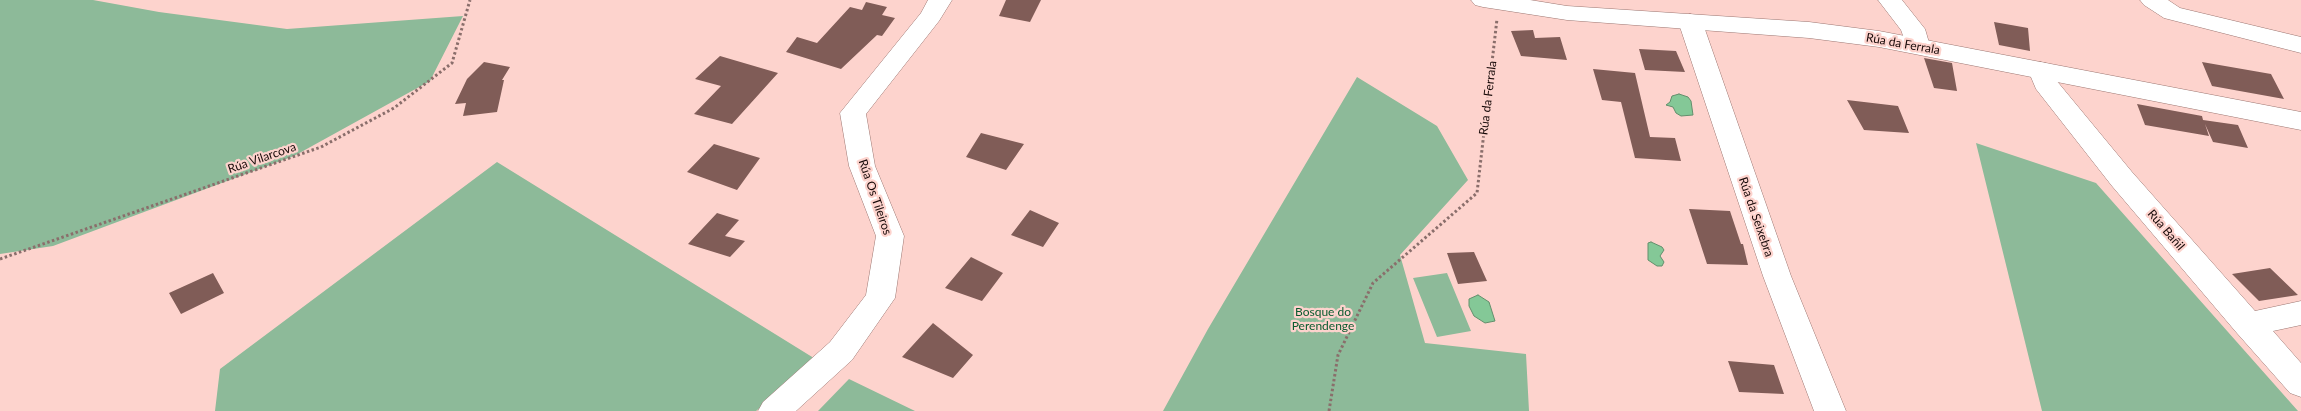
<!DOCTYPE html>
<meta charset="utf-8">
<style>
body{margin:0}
canvas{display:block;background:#fdd3cd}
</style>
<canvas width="2301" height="411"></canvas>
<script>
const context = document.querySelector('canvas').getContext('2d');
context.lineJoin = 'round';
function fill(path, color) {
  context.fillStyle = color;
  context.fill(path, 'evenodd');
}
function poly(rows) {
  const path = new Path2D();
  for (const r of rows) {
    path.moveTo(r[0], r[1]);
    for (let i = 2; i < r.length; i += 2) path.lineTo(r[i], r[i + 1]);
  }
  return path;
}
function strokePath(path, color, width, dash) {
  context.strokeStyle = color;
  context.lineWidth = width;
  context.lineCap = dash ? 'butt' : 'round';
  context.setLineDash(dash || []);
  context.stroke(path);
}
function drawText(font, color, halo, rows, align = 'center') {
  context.font = font + ' Lato,sans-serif';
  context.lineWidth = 4.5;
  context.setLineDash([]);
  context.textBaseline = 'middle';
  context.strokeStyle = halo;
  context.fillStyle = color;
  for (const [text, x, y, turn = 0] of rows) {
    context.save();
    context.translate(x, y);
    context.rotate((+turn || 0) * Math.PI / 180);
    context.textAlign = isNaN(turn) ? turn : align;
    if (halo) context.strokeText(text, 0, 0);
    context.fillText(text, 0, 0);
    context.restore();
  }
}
fill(poly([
 [0,0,93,0,159,12,287,29,463,16,430,81,294,156,53,246,0,254],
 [1357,77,1437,126,1468,180,1400,255,1425,343,1526,354,1529,411,1163,411,1208,329],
 [1976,143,2096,183,2298,411,2042,411],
 [497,162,817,360,756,411,215,411,220,369],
 [1447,273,1471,331,1437,337,1413,278],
 [849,379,915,411,818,411]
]), '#8dba99');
const water = poly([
 [1679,94,1688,97,1691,101,1693,115,1681,116,1676,113,1673,107,1666,105,1670,102,1672,96,1679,94],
 [1651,242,1662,247,1664,250,1660,256,1664,262,1662,266,1657,266,1648,260,1648,243,1651,242],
 [1478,295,1489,302,1495,321,1485,323,1474,316,1469,306,1469,299,1478,295]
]);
fill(water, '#84c897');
strokePath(water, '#638f6c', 1);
fill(poly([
 [1006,0,1041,0,1030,22,999,16],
 [866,2,887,7,882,15,895,18,882,36,877,35,841,69,786,52,797,37,817,43,850,7,862,10],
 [1994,22,2028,28,2030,51,1999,45],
 [1533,30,1535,38,1560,37,1567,60,1521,56,1511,31],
 [1639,49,1676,51,1685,72,1645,70],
 [720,56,778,73,732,124,694,114,721,86,695,79],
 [1924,58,1952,63,1957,91,1934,88],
 [484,62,510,67,502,80,504,80,497,112,463,116,466,103,455,104,467,79],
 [2202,62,2271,74,2284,99,2212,86],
 [1593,69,1635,73,1650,137,1675,138,1681,161,1635,158,1621,102,1602,100],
 [1847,100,1898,106,1909,133,1864,130],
 [2137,104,2202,116,2203,120,2238,125,2248,148,2213,142,2205,124,2209,136,2145,125],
 [981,133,1024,144,1006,170,966,157],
 [714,144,760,158,737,190,687,172],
 [1689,209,1730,211,1741,244,1743,244,1748,265,1707,264],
 [1030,210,1059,223,1043,247,1011,235],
 [717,213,739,220,725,236,745,241,730,257,688,244],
 [1474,252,1487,281,1458,284,1447,253],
 [971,257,1003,273,982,301,945,288],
 [2270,268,2298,295,2259,301,2232,274],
 [213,273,224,293,181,314,169,293],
 [933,323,973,355,953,378,902,357],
 [1728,361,1774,365,1784,394,1739,392]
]), '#805c57');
const minor = poly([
 [928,0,952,0,939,21,866,114,875,166,904,236,895,298,852,360,796,411,758,411,763,402,830,342,866,295,876,236,849,166,840,113,921,13,928,0],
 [1878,0,1902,0,1925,29,1930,46,1927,52,1918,54,1909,52,1901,30,1878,0],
 [2140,0,2168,0,2180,8,2301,37,2301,53,2164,18,2144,5,2140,0],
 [1690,14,1698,16,1702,21,1791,276,1846,411,1814,411,1763,276,1678,21,1682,16,1690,14],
 [2040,62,2049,64,2056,80,2132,172,2255,311,2301,301,2301,325,2273,331,2301,363,2301,397,2290,393,2236,332,2112,186,2036,89,2028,70,2031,64,2040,62]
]);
const tertiary = poly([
 [1471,0,1530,0,1567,6,1809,22,1879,31,2301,112,2301,130,1879,47,1809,38,1567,20,1483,7,1475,5,1471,0]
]);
strokePath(minor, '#9c7772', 1);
strokePath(tertiary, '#9c7772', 1);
strokePath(poly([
 [0,259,321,147,394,108,452,63,470,0],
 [1329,411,1338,355,1373,283,1477,193,1497,19]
]), '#8a6e6b', 3, [2.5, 2.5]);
fill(minor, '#fff');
fill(tertiary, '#fff');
drawText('12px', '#170908', '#fdd3cd', [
 ["Rúa da Ferrala",1903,44,10],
 ["Rúa da Ferrala",1488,98,-83],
 ["Rúa Vilarcova",262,158,-19],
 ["Rúa Os Tileiros",875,197,71],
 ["Rúa da Seixebra",1756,217,71],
 ["Rúa Bañil",2166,230,49]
]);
drawText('12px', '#0a5b2f', '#fdd3cd', [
 ["Bosque do",1323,312],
 ["Perendenge",1323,326]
]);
</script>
